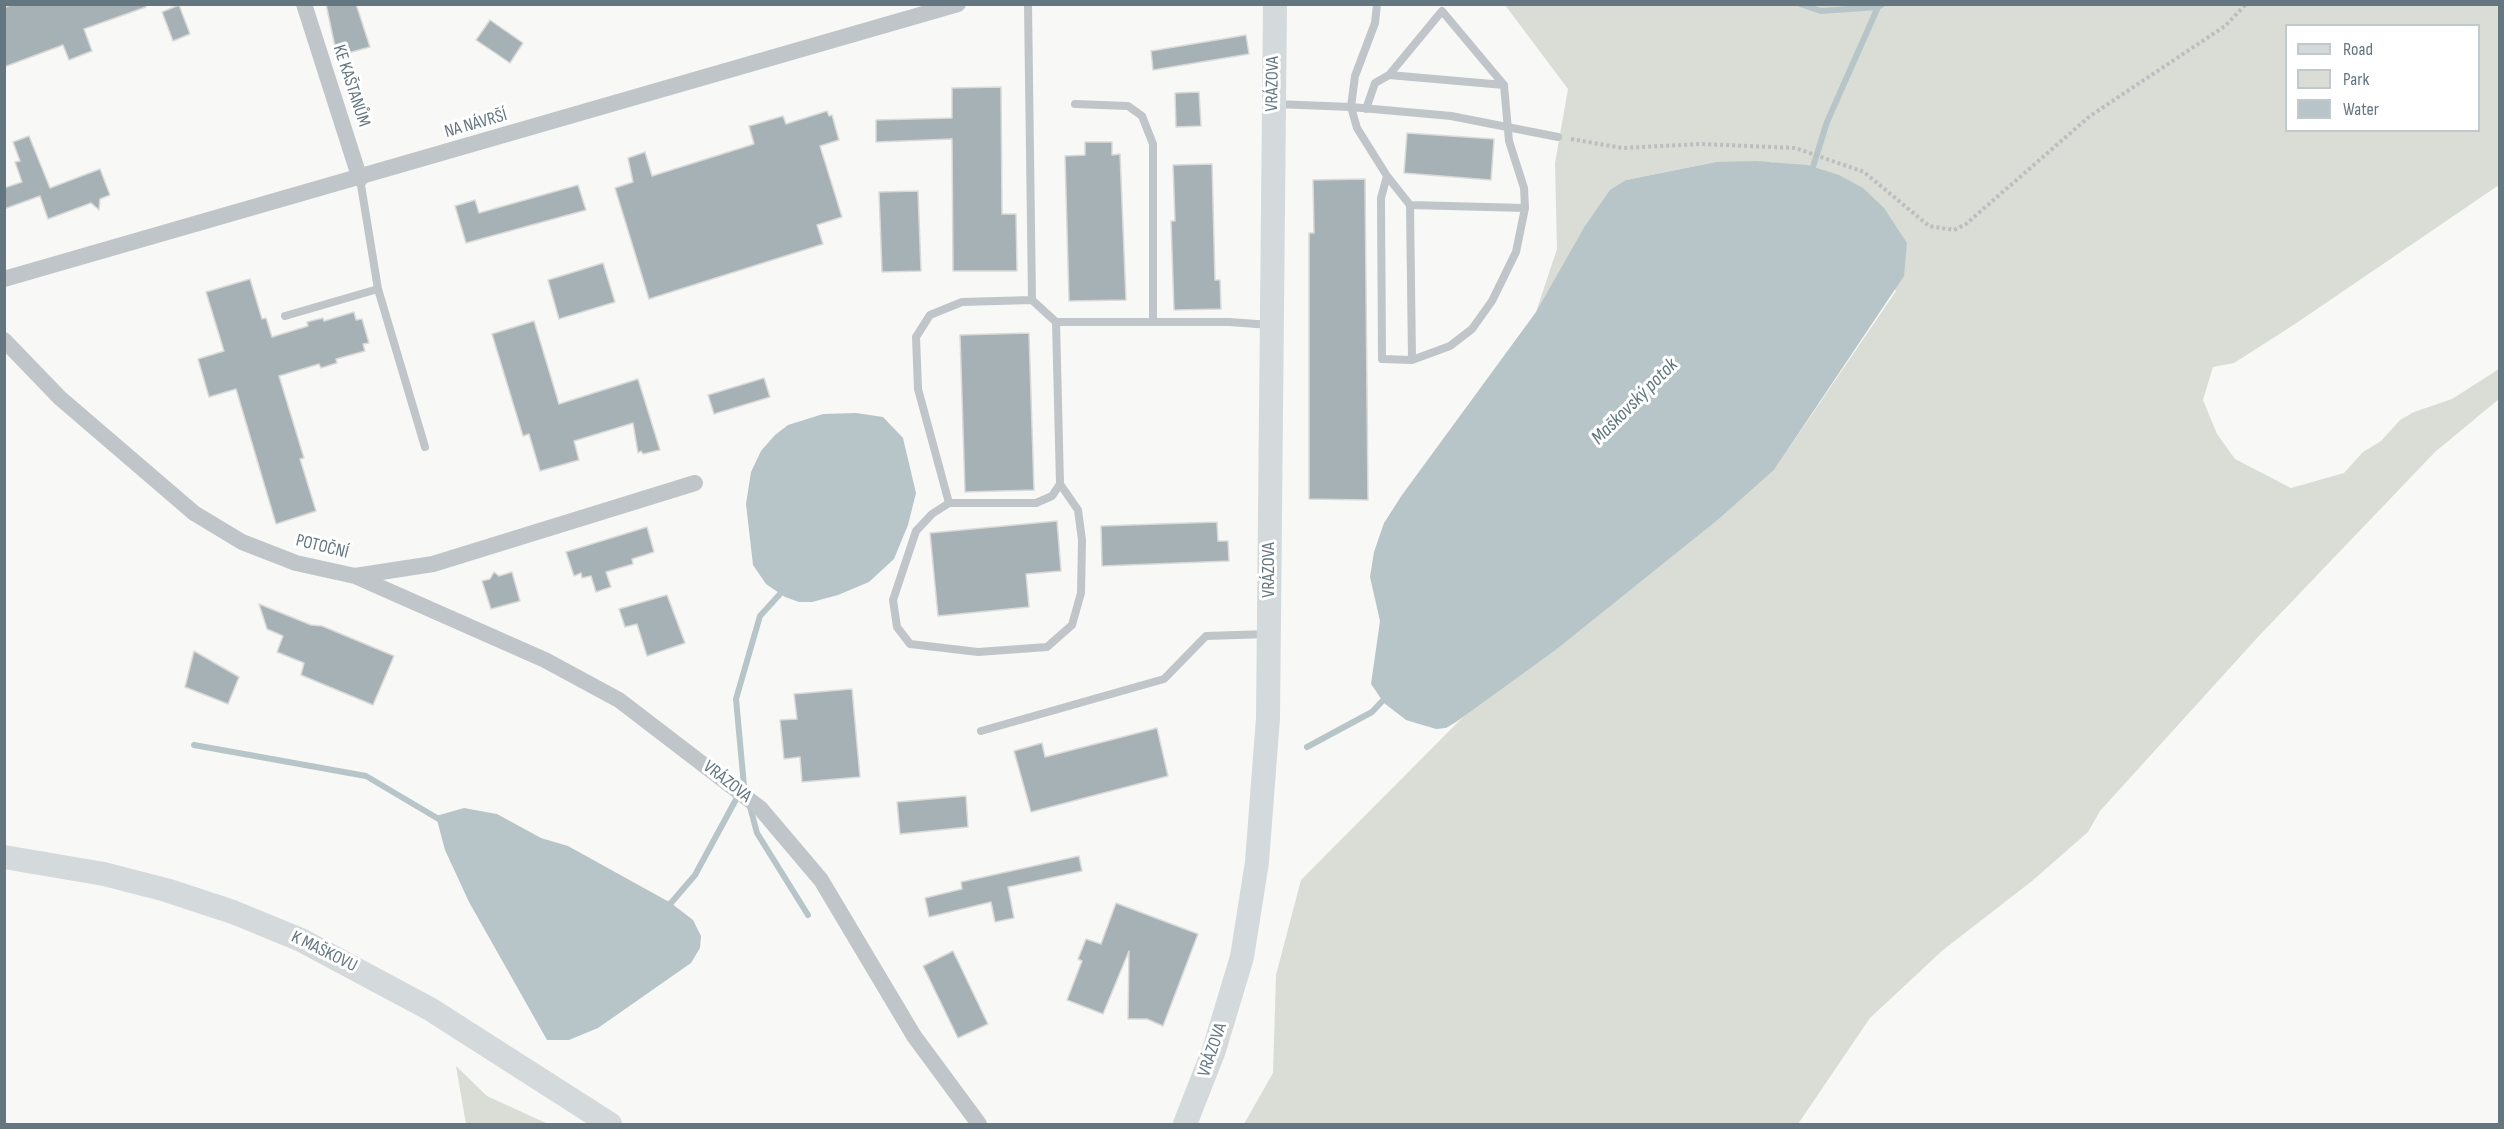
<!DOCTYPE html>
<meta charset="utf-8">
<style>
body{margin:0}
#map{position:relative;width:2504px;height:1129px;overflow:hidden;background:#f8f8f6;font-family:"Sofia Sans Condensed",sans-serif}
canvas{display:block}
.frame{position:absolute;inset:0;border:6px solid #647780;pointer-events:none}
.legend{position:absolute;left:2285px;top:24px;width:195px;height:108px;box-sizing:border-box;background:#fff;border:2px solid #c1c9cc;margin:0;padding:8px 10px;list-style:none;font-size:18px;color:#647780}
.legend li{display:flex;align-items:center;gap:12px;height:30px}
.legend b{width:30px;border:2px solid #c1c9cc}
</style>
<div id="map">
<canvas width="2504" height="1129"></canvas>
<div class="frame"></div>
<ul class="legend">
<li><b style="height:8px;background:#d4d9dc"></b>Road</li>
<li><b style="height:16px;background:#d9ddd5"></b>Park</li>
<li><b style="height:16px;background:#b7c5c8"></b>Water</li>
</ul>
</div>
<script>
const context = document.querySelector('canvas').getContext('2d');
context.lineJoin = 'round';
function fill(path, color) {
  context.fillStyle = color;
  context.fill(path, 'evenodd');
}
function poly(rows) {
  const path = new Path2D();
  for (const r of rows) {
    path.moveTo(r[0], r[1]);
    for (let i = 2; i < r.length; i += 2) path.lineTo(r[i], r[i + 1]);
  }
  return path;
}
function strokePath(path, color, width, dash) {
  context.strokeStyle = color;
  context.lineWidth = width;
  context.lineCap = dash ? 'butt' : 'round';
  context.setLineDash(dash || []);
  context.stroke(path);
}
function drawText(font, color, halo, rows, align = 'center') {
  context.font = font + ' "Sofia Sans Condensed",sans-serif';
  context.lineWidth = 6;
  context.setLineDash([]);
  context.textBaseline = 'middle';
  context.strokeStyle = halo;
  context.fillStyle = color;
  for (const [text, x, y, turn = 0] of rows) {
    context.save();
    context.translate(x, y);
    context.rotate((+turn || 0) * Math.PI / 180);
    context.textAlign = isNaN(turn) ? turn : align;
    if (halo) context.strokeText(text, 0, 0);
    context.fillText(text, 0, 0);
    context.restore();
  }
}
fill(poly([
 [1505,5,2499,5,2499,185,2295,324,2234,363,2213,367,2203,400,2217,434,2235,459,2291,488,2344,473,2363,452,2381,441,2400,420,2414,412,2452,399,2499,369,2499,399,2435,452,2257,638,2100,811,2088,832,2032,881,1943,950,1870,1018,1798,1124,1244,1124,1273,1073,1276,975,1301,880,1469,711,1557,649,1719,519,1774,470,1896,291,1773,162,1716,162,1626,180,1536,312,1557,249,1555,163,1568,89],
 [2286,26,2478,26,2478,130,2286,130],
 [456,1066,487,1096,548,1124,466,1124]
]), '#d9ddd5');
fill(poly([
 [1716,162,1756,161,1807,165,1839,175,1863,188,1884,208,1907,243,1904,276,1774,470,1719,519,1557,649,1456,722,1446,728,1436,729,1406,720,1384,703,1371,684,1380,621,1370,577,1374,552,1384,523,1402,495,1536,312,1585,226,1610,190,1626,180],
 [856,413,883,417,903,438,916,493,908,525,894,559,869,582,838,595,812,602,799,602,785,597,766,584,753,565,746,504,751,472,761,451,775,435,788,425,823,414],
 [464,808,497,814,541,838,568,846,671,903,693,920,701,936,700,948,691,963,598,1028,569,1040,547,1040,469,902,445,850,436,816]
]), '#b7c5c8');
strokePath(poly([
 [1800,4,1821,11,1878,7],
 [1811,173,1827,122,1878,7,1883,4],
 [194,745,366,776,442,821],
 [1307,747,1372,712,1387,696],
 [744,786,736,699,760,616,780,594],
 [749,803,757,833,808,915],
 [664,906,671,903,695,875,739,794]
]), '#b7c5c8', 6);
const building = poly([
 [12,4,145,4,146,7,84,29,92,51,69,60,63,45,4,67,4,8,12,4],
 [326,4,356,4,370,47,337,56,326,4],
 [179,5,190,34,173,41,162,12,179,5],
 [490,20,523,43,510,63,476,40,490,20],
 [1246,35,1249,54,1153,70,1151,51,1246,35],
 [1001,87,1002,214,1016,214,1017,271,953,271,952,139,876,142,876,120,952,118,952,88,1001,87],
 [1199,92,1201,126,1176,127,1175,93,1199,92],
 [827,111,829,116,832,115,839,140,820,146,842,217,817,225,823,244,649,299,615,188,633,182,628,158,645,152,652,176,754,144,749,126,783,116,786,124,827,111],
 [1407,133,1494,139,1491,180,1404,173,1407,133],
 [29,136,50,188,100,169,110,195,100,199,99,210,91,203,48,219,40,196,4,209,4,188,22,182,15,162,20,161,13,142,29,136],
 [1085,142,1112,142,1112,155,1120,154,1126,300,1069,301,1065,156,1085,155,1085,142],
 [1212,164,1215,280,1220,280,1221,309,1174,310,1171,221,1175,221,1173,165,1212,164],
 [1365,179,1368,500,1309,499,1309,233,1314,233,1313,180,1365,179],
 [578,185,586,210,466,243,455,206,475,200,479,213,578,185],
 [918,191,921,271,882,272,879,192,918,191],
 [603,263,615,302,559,319,548,280,603,263],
 [250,279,262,319,266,318,272,337,308,326,307,322,323,318,324,321,354,312,356,320,362,319,369,343,363,344,365,351,336,359,337,363,321,368,319,364,279,376,304,458,300,459,316,511,276,524,236,389,209,397,198,359,224,351,206,292,250,279],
 [534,321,559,404,638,379,660,450,643,454,641,451,638,453,633,423,574,441,579,460,540,471,529,434,523,436,492,334,534,321],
 [1029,333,1034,490,965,492,960,335,1029,333],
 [764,378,770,397,714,414,708,395,764,378],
 [1057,521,1061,571,1026,574,1029,607,938,616,930,533,1057,521],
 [1217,522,1218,541,1228,541,1229,561,1102,566,1101,526,1217,522],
 [647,527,654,552,632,559,633,564,606,572,611,587,596,592,591,576,582,578,581,573,574,576,566,552,647,527],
 [494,572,499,576,512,572,520,601,491,609,482,581,490,579,494,572],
 [667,595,685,643,647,656,637,624,625,627,619,609,667,595],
 [259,604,311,625,322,626,394,656,373,705,301,675,304,663,277,652,283,636,267,629,259,604],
 [194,651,239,677,228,704,185,687,194,651],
 [852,689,860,777,802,782,800,757,784,759,780,720,797,719,794,694,852,689],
 [1157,728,1168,776,1031,812,1014,751,1042,743,1045,757,1157,728],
 [966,796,968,827,900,834,897,802,966,796],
 [1079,856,1082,871,1008,887,1014,918,995,922,991,902,929,917,925,898,962,889,961,882,1079,856],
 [1116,903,1198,934,1163,1026,1147,1019,1128,1019,1129,951,1103,1014,1067,1000,1082,961,1078,959,1086,939,1101,944,1116,903],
 [953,951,988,1024,958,1038,923,966,953,951]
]);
fill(building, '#a6b1b5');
strokePath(building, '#dadad8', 1.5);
strokePath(poly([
 [1571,139,1622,148,1701,144,1795,148,1864,172,1929,226,1954,230,1966,224,2090,116,2225,26,2246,4]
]), '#babec0', 4, [3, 3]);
strokePath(poly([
 [1028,4,1032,300],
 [1377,4,1375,23,1355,76,1351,107,1451,116,1558,137],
 [1504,85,1509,141,1524,188,1525,208],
 [1075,104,1128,106,1142,116,1153,144,1153,322],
 [1275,104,1351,107,1357,128,1387,176,1410,205,1412,360,1382,359,1381,198,1387,176],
 [1366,109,1375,83,1389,75,1442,11,1504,85,1389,75],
 [360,179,378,289,425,447],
 [1410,205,1525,208,1516,252,1492,301,1472,329,1450,346,1412,360],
 [1032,300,1056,322,1060,484,1052,496,1036,503,949,503,918,389,916,337,930,315,962,302,1032,300],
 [285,316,378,289],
 [1056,322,1229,322,1271,325],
 [949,503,932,514,916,531,893,600,897,627,910,644,978,652,1047,647,1072,625,1081,593,1082,540,1078,510,1060,484],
 [981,731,1164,679,1206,636,1268,634]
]), '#bfc5c8', 8);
strokePath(poly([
 [304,4,360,179],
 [4,279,958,4],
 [4,340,60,398,194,513,242,542,296,563,355,576,433,564,695,483],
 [355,576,545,660,619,700,760,808,821,880,914,1036,979,1124]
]), '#bfc5c8', 16);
strokePath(poly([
 [4,857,104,874,166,890,233,912,301,940,430,1009,610,1124],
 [1185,1124,1214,1050,1242,957,1257,862,1268,718,1275,4]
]), '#d4d9dc', 24);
drawText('18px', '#647780', '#fff', [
 ["VRÁZOVA",1273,84,-89],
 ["KE KAŠTANŮM",351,86,72],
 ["NA NÁVRŠÍ",476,124,-16],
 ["POTOČNÍ",322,547,14],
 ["VRÁZOVA",1269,570,-90],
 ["VRÁZOVA",727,782,38],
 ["K MAŠKOVU",324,952,26],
 ["VRÁZOVA",1213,1050,-71]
]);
drawText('italic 20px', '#5e767a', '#fff', [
 ["Maškovský potok",1635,402,-45]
]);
</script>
